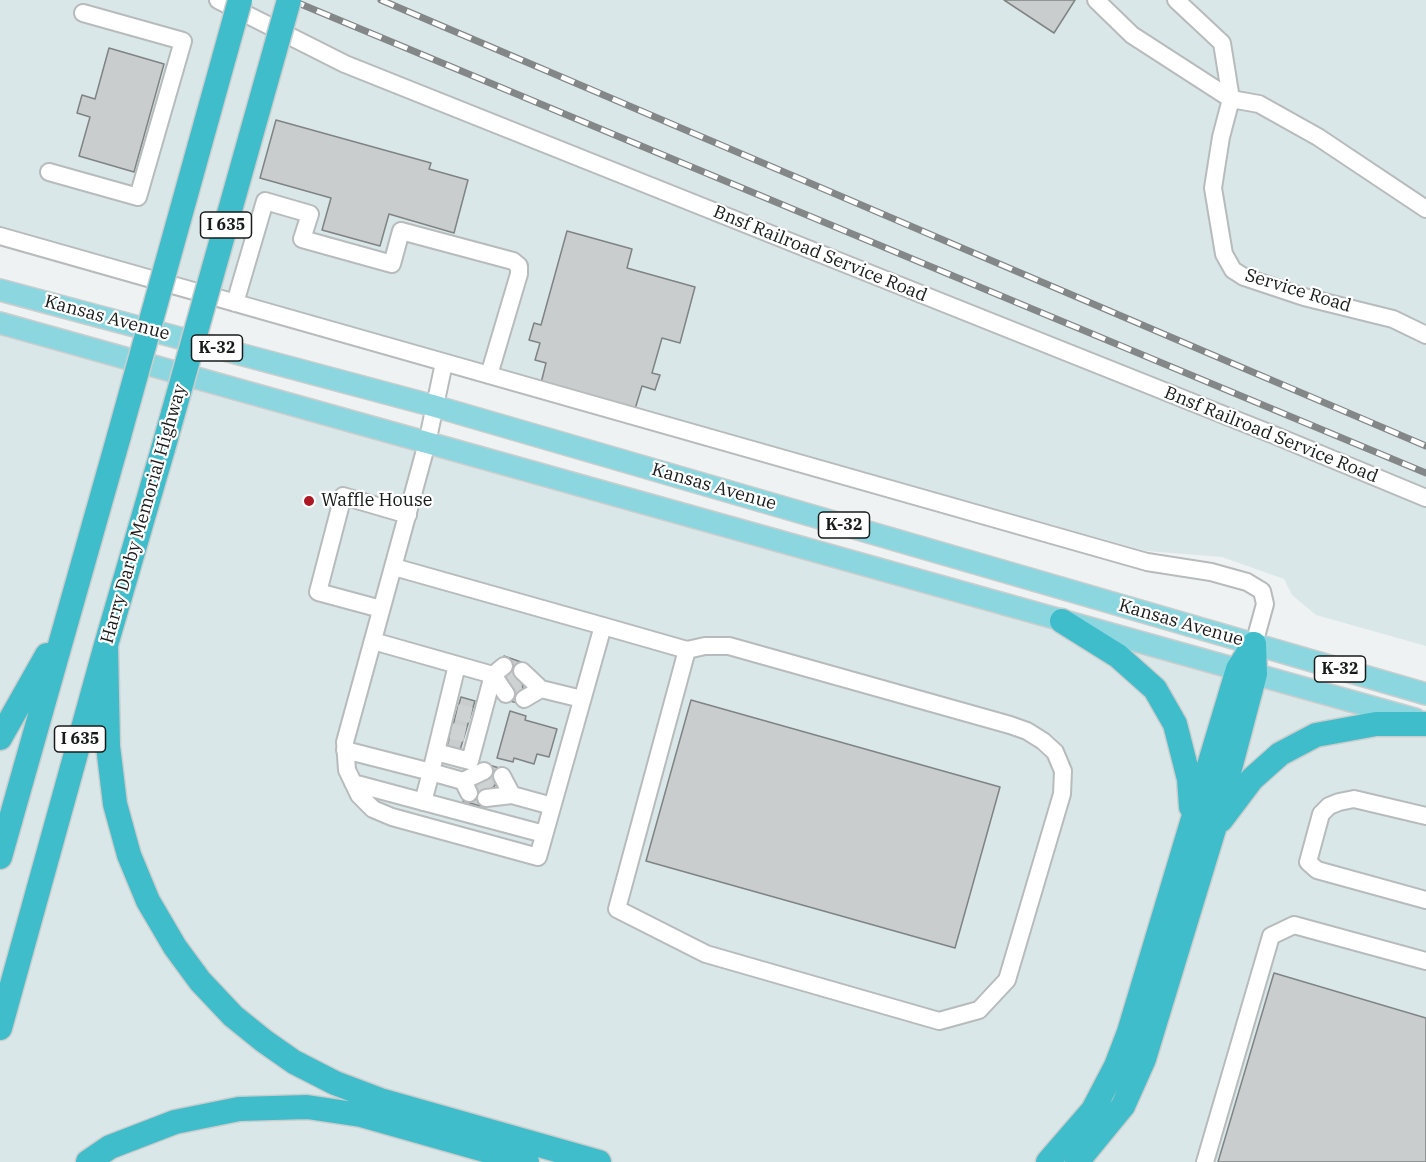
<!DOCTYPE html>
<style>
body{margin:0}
canvas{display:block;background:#eef2f2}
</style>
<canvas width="1426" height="1162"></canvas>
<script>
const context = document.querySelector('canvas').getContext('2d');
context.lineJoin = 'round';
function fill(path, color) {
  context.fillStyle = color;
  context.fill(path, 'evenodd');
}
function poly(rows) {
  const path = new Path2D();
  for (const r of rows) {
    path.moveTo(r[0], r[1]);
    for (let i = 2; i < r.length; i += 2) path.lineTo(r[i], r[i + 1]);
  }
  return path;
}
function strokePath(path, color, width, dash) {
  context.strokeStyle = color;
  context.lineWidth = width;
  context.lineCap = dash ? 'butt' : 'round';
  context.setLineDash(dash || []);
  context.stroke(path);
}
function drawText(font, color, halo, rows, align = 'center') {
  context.font = font + ' "IBM Plex Serif",serif';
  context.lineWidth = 4.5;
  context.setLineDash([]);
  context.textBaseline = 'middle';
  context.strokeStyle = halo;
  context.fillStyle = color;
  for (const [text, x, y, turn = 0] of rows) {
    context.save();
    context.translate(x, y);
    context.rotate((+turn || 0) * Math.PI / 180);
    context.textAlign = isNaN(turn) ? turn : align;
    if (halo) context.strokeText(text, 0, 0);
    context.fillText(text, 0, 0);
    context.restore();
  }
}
fill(poly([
 [0,0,1426,0,1426,646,1316,615,1292,595,1284,579,1222,557,1146,551,0,230],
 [0,324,1426,728,1426,1162,0,1162]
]), '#dae7e9');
const building = poly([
 [1004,0,1075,0,1054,33,1004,0],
 [109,48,164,64,134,172,79,156,90,117,77,113,82,95,95,99,109,48],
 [276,120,431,163,429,169,468,180,454,233,389,214,380,246,322,230,331,198,260,178,276,120],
 [567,231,632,249,627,268,695,287,680,343,662,338,652,373,660,375,655,390,642,386,635,409,541,383,546,363,535,360,540,343,529,340,534,323,541,325,567,231],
 [504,656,521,662,524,705,507,700,504,656],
 [461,697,475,701,460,750,447,746,461,697],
 [691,700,1000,787,955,948,646,861,691,700],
 [510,711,526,716,525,720,557,729,549,757,537,754,534,764,514,758,513,762,497,758,510,711],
 [489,765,506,770,480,806,463,801,489,765],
 [1274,973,1426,1018,1426,1162,1218,1162,1274,973]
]);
fill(building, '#c9cdcd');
strokePath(building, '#7f8383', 1.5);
strokePath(poly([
 [505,679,523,684],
 [457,712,471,715],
 [451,731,465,734],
 [475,784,492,789]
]), '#ced2d2', 16, [16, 8]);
const minor = poly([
 [218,0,345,64,1274,435,1426,498],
 [1096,0,1132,35,1231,99,1259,104,1318,137,1426,209],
 [1176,0,1222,43,1231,99,1221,137,1213,188,1224,254,1233,270,1244,277,1304,297,1393,319,1426,335],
 [49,172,138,197,183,41,83,13],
 [0,236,1147,562,1211,572,1247,582,1262,591,1265,604,1254,644],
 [235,303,265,201,310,214,302,239,392,264,401,231,513,261,519,266,519,274,489,375],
 [394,567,603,626,538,857,392,817,373,809,359,795,347,770,345,742,427,443,444,363],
 [381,609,318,592,343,496,408,515],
 [603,626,687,650,705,646,729,646,1010,725,1027,731,1043,741,1055,752,1063,771,1062,794,1007,980,979,1010,939,1021,706,954,617,909,687,650],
 [373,641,493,675,506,694],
 [522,671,541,689],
 [524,699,541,689,582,699],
 [345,750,431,772,457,665],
 [436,752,470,761,493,675,504,666],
 [502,776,512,795],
 [463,781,484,771],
 [353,783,544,834],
 [486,798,512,795,552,806],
 [423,802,431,772,463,781,469,793],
 [1426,816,1354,799,1339,802,1329,806,1321,814,1308,862,1317,870,1426,900],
 [1205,1162,1271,936,1294,925,1426,961]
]);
const major = poly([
 [0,290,434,406,1426,694],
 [0,323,1415,719]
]);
const highway = poly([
 [1062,621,1118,656,1155,689,1175,724,1189,779,1191,807],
 [106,645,108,746,115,804,129,855,148,901,175,947,200,981,233,1016,264,1041,294,1062,335,1083,380,1100,599,1162],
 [0,738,47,655],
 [1221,820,1252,779,1280,754,1316,735,1376,724,1426,724],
 [0,857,119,436],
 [0,1028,106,645,163,449],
 [88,1162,110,1147,175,1122,239,1109,307,1107,361,1115,527,1162],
 [1048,1162,1093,1110,1116,1066,1129,1032,1238,669,1254,644],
 [1077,1162,1123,1106,1144,1059,1214,829,1255,674,1254,644]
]);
strokePath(minor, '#b7bbbb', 20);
strokePath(major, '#cccdcd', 24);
strokePath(highway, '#cccdcd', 27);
strokePath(minor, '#fff', 16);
strokePath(major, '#8cd7df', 21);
strokePath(highway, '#3fbdca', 24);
const rail = poly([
 [291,0,1426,473],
 [381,0,1426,446]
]);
strokePath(rail, '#848787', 7);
strokePath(rail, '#fff', 4.5, [14]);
const highwayBridge = poly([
 [119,436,240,0],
 [163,449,289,0]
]);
strokePath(highwayBridge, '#cccdcd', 27, []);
strokePath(highwayBridge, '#3fbdca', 24);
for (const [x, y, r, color] of [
 [309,501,6,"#ac1823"]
]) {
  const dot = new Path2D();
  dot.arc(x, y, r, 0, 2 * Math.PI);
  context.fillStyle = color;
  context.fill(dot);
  strokePath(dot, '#fff', 2);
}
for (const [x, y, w] of [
 [226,225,51],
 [217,348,51],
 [844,525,51],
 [1340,669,51],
 [80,739,51]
]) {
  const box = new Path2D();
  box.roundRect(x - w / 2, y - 13, w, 26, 4.5);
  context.fillStyle = '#fff';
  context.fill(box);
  strokePath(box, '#191b1b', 1.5);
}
drawText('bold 16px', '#191b1b', null, [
 ["I 635",226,225],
 ["K-32",217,348],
 ["K-32",844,525],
 ["K-32",1340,669],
 ["I 635",80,739]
]);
drawText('18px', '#191b1b', '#fff', [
 ["Bnsf Railroad Service Road",820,254,22],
 ["Service Road",1298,291,17],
 ["Kansas Avenue",107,318,15],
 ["Bnsf Railroad Service Road",1271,435,22],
 ["Kansas Avenue",714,487,16],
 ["Harry Darby Memorial Highway",144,514,-74],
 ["Kansas Avenue",1181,623,16]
]);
drawText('18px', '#191b1b', '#fff', [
 ["Waffle House",321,501]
], 'left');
</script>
